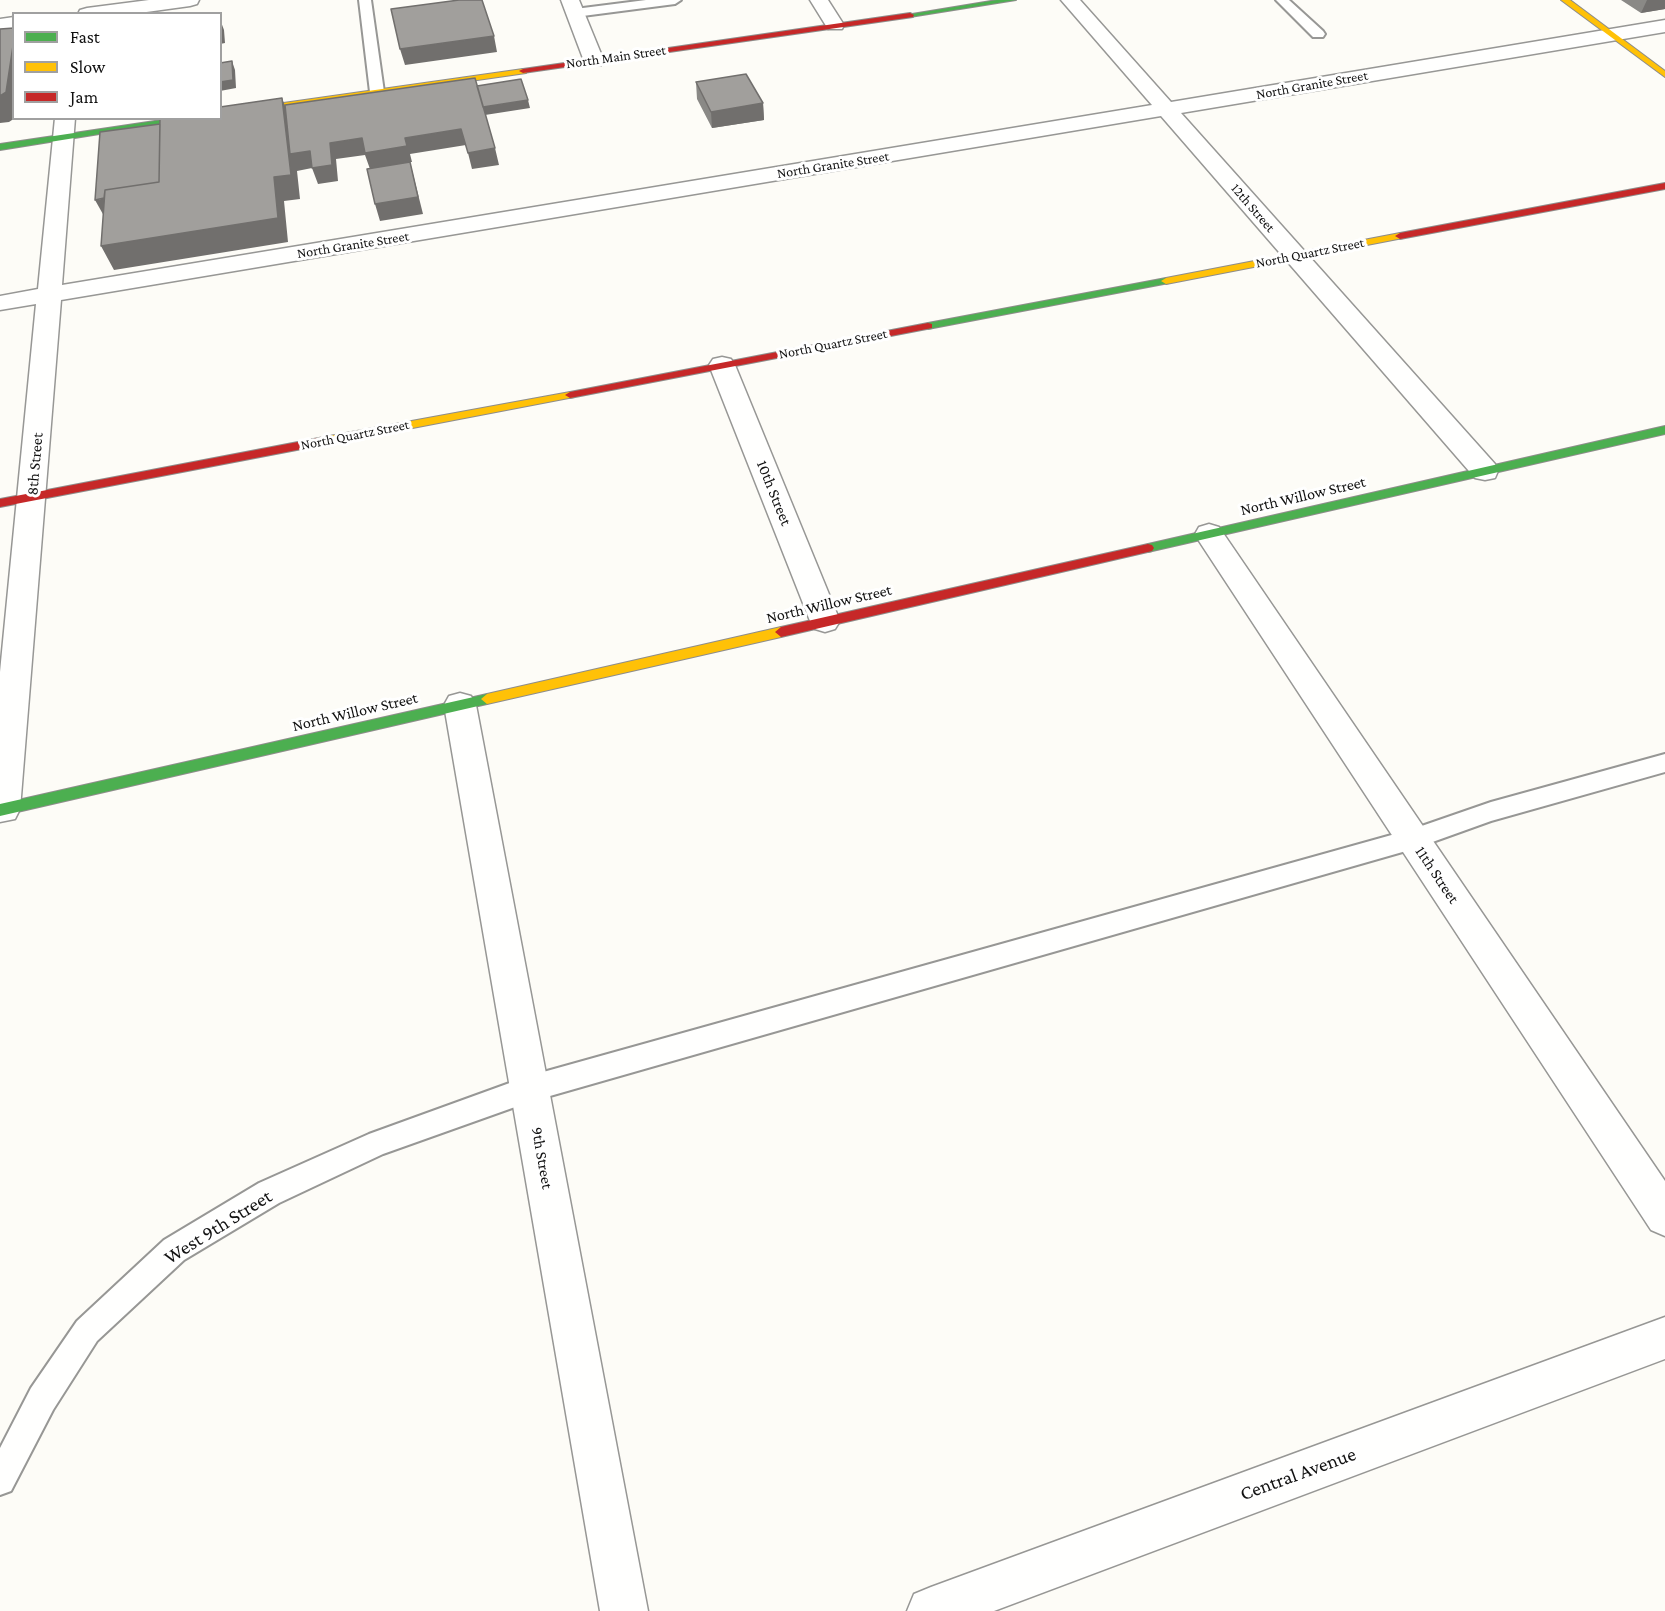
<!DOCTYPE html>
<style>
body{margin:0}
#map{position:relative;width:1665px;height:1611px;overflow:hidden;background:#fdfcf7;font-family:"Crimson Pro",serif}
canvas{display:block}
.legend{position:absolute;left:12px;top:12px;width:210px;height:108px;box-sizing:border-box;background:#fff;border:2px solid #a0a0a0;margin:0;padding:8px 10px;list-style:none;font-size:18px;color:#111}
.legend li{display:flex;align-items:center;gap:12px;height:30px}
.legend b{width:30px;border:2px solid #a0a0a0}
</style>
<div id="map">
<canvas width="1665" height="1611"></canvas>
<ul class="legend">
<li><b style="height:8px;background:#4caf50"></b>Fast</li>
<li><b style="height:8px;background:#ffc107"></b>Slow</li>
<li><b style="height:8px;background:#c62828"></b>Jam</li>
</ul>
</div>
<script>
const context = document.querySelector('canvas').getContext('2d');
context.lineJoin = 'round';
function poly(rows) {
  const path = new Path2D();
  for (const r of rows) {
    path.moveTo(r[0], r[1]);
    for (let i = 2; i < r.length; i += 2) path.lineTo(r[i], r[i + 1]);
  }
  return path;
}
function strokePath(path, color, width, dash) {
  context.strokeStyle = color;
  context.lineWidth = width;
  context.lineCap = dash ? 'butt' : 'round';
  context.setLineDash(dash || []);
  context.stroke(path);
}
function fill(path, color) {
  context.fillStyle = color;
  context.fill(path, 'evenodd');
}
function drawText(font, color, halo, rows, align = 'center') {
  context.font = font + ' "Crimson Pro",serif';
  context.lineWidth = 6;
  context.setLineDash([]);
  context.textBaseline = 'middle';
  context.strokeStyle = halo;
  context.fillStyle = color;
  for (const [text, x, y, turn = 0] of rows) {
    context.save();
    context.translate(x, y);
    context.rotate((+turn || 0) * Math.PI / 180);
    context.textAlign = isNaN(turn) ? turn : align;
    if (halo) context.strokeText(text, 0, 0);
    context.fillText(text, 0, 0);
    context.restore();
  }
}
const lane = poly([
 [359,0,371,0,384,92,377,96,370,92,359,0],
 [646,0,681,0,675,4,575,17,569,13,575,9,646,0],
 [1276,0,1289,0,1323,31,1325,34,1323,37,1313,37,1276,0],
 [1665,754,1665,772,1491,821,1413,849,529,1102,383,1154,279,1203,184,1260,97,1341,53,1410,11,1491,0,1495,0,1448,31,1388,77,1321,164,1240,259,1183,369,1134,529,1076,1413,829,1491,802,1665,754]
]);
const street = poly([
 [149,0,199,0,197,4,190,6,132,14,78,14,80,10,87,8,149,0],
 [561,0,579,0,604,61,601,65,587,65,584,61,561,0],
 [810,0,828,0,844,25,842,29,828,29,810,0],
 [1061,0,1080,0,1171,102,1665,20,1665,32,1181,113,1495,464,1498,471,1495,478,1485,480,1475,478,1161,116,61,300,20,809,15,819,0,822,0,672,36,304,0,310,0,296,38,289,55,118,75,118,62,285,1152,105,1061,0],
 [14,17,14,29,0,31,0,19,14,17],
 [722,357,731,359,735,365,840,621,835,629,825,632,815,629,810,621,709,365,713,359,722,357],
 [1209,524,1219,527,1665,1181,1665,1236,1651,1230,1199,541,1195,534,1199,527,1209,524],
 [460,693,471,696,476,705,648,1611,600,1611,444,705,449,696,460,693],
 [1665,1317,1665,1359,994,1611,907,1611,914,1594,931,1587,1665,1317]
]);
const fast = poly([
 [997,0,1016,0,910,17,906,15,997,0],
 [175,118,199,118,0,150,0,144,175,118],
 [1166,278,1169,279,1169,283,928,329,923,326,928,323,1166,278],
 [1665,426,1665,434,1148,552,1142,548,1148,544,1665,426],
 [487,694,493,699,487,704,0,816,0,804,487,694]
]);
const slow = poly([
 [1561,0,1570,0,1665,71,1665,77,1561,0],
 [523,69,527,71,526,73,220,117,220,112,523,69],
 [1400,233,1405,236,1403,238,1166,284,1161,281,1166,278,1400,233],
 [570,392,575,395,574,397,324,445,319,441,324,437,570,392],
 [781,627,787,632,781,637,487,704,481,699,487,694,781,627]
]);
const jam = poly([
 [910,13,914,15,913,17,523,73,519,71,523,69,910,13],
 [1665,183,1665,189,1400,239,1395,236,1400,233,1665,183],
 [928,323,932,324,932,328,570,398,565,395,570,392,928,323],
 [324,437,328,438,328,444,0,507,0,499,324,437],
 [1148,544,1152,545,1154,548,1152,551,781,637,775,632,781,627,1148,544]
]);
strokePath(lane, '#979795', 4);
strokePath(street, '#979795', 3);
strokePath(fast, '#8e8d8b', 2);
strokePath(slow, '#8e8d8b', 2);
strokePath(jam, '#8e8d8b', 2);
fill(lane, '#fffffe');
fill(street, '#fffffe');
fill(fast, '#4caf50');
fill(slow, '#ffc107');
fill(jam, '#c62828');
fill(poly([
 [1621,0,1665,0,1665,9,1641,13],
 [696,82,763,103,764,120,712,128,697,99]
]), '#8a8986');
fill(poly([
 [1647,0,1665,0,1665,9,1641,13],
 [221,22,224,30,225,43,220,44],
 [494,36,497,52,405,65,400,49],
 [14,39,14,118,15,118,9,122,0,123,0,96],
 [232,61,235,70,236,88,220,91,220,82],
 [282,98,291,122,330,143,362,138,405,138,461,129,466,145,410,154,412,162,410,162,423,214,380,221,375,204,370,169,365,155,336,159,338,181,318,184,312,168,297,171,300,199,284,201,288,242,114,270,101,246,274,177],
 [528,100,530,108,485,115,483,107],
 [763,103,764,120,712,128,711,112],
 [495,148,499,165,472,169,468,153],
 [162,189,104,216,95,200]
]), '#716f6d');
const building = poly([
 [459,0,482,0,494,36,400,49,391,9,459,0],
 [14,28,14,39,6,92,0,96,0,29,14,28],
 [232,61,233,80,220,82,220,63,232,61],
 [746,74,763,103,711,112,696,82,746,74],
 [475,78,495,148,468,153,461,129,405,138,407,146,365,153,362,138,330,143,332,165,312,168,310,151,290,154,285,105,475,78],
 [521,79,528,100,483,107,477,86,521,79],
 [282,98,291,175,274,177,278,218,101,246,105,190,159,182,160,118,220,118,220,107,282,98],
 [160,124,159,182,105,190,104,198,95,200,100,132,160,124],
 [410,162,418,197,375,204,367,169,410,162]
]);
fill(building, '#a19f9c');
strokePath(building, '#716f6d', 1.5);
drawText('14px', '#111', '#fff', [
 ["North Main Street",616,57,-8],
 ["North Granite Street",1312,85,-10],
 ["North Granite Street",833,165,-9],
 ["12th Street",1253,208,49],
 ["North Granite Street",353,245,-9],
 ["North Quartz Street",1310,253,-11],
 ["North Quartz Street",833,344,-11],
 ["North Quartz Street",355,435,-11]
]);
drawText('16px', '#111', '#fff', [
 ["8th Street",35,464,-85],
 ["10th Street",774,493,68],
 ["North Willow Street",1303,496,-13],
 ["North Willow Street",829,604,-13],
 ["North Willow Street",355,712,-13],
 ["11th Street",1437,875,56],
 ["9th Street",542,1158,80]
]);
drawText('20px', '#111', '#fff', [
 ["West 9th Street",218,1227,-32],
 ["Central Avenue",1298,1474,-20]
]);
</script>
